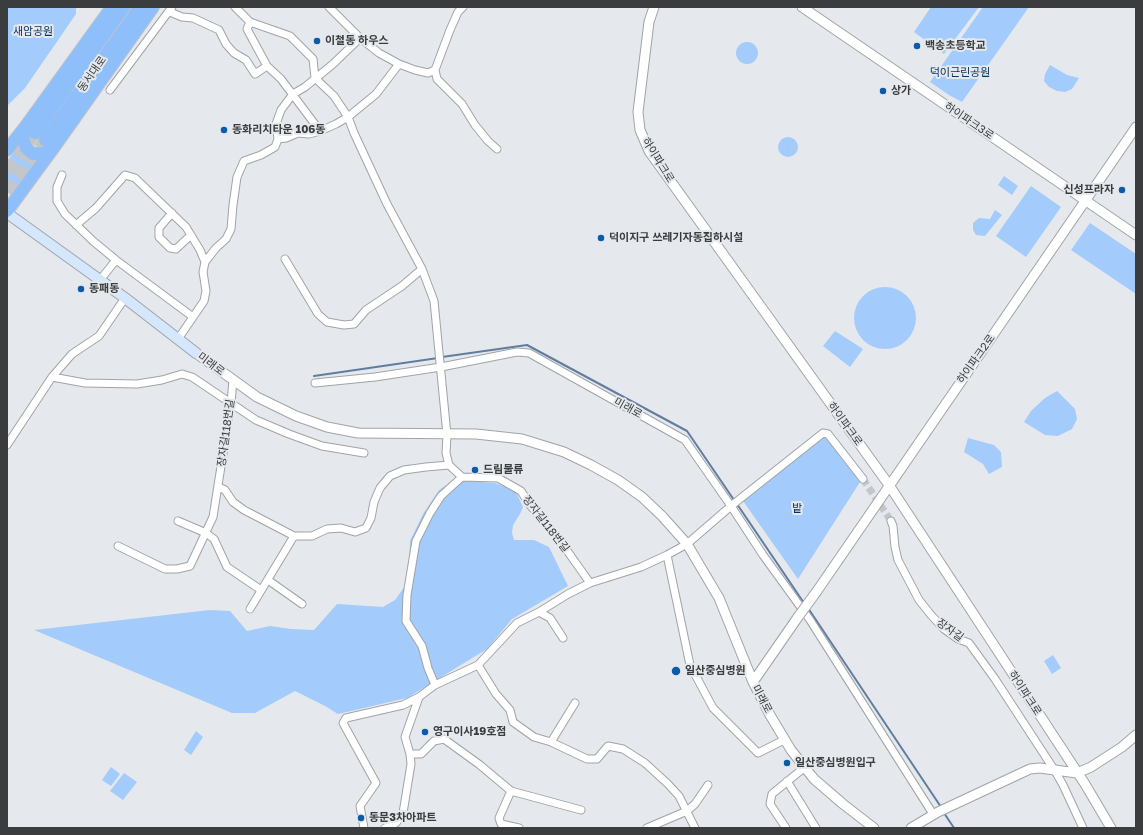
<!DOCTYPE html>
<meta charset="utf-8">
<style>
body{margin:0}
#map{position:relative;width:1143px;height:835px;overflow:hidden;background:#e5e9ed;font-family:"Golos Text",sans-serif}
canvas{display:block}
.frame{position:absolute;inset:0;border:8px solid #3a3c3d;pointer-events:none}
</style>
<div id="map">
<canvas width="1143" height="835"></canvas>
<div class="frame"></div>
</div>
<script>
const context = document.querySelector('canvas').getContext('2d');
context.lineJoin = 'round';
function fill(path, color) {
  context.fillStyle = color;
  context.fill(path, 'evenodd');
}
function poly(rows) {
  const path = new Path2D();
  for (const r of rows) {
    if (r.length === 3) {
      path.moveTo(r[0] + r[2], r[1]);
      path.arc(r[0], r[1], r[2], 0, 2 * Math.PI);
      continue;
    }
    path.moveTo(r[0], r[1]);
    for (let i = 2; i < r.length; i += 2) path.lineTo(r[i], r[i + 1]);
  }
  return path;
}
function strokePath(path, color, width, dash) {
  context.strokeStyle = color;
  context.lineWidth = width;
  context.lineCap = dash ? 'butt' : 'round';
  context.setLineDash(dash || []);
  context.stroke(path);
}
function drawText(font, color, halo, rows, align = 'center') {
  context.font = font + ' "Golos Text","Noto Sans KR",sans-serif';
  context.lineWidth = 4;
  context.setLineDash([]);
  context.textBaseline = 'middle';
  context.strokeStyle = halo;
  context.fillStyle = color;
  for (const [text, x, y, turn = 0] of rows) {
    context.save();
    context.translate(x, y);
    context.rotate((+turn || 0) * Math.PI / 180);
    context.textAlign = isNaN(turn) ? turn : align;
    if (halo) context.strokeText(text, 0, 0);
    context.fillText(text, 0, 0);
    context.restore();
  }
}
fill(poly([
 [7,7,76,7,76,14,25,88,7,106],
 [931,7,979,7,944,54,914,32],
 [983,7,1029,7,962,102,949,95,930,82],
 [747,53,11],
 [1050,65,1067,75,1079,78,1072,89,1065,92,1057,91,1049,87,1044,81,1045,74],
 [788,147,10],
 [18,147,22,152,42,159,18,193,7,185,7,161],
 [1004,176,1018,186,1012,195,998,185],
 [1031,186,1061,207,1026,257,996,236],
 [995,210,1002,215,985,236,976,235,973,230,973,223,979,218,990,219],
 [1090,223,1136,254,1136,294,1071,250],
 [885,318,31],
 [835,331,863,349,850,367,823,346],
 [1057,391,1075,409,1077,419,1072,429,1058,436,1045,435,1024,422,1031,411,1045,398],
 [824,435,860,482,798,579,743,501],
 [968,438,994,445,1001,452,1002,467,989,474,983,464,964,452],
 [454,480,495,483,508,488,517,494,523,507,520,514,513,525,512,533,514,540,534,540,549,547,568,586,512,619,487,649,407,698,338,714,325,706,295,691,255,713,232,713,34,630,210,610,230,611,247,631,270,626,291,629,314,630,337,604,383,607,395,600,405,586,409,564,410,541,423,514,439,490],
 [1053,655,1061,668,1052,674,1044,661],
 [196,731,203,737,191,755,184,750],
 [111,767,120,774,111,786,102,780],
 [124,773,137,782,123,800,110,791]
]), '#a3cbfb');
strokePath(poly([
 [442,357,527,345,687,431,734,500],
 [314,376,438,358],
 [737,504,804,603],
 [808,608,941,807],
 [944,813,954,828]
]), '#607d9f', 2);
strokePath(poly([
 [863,479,891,521]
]), '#c3c6ca', 7, [7, 3.5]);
strokePath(poly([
 [7,171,35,133],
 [7,192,45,140]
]), '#c3c6ca', 12, [12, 6]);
const minor = poly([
 [235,7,250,22,290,36,313,59,315,78,334,96,348,117,354,133,387,204,422,269,434,301,447,435,446,453,449,465,462,477,498,478,521,491,530,505,561,542,590,583],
 [329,7,360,38,379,53,399,64,415,70,428,73,435,70],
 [463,7,458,12,450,30,435,70,437,79,462,104,475,125,488,141,497,149],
 [170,12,182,17,193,18,219,30,226,44,234,53,246,60,255,74,267,66],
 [250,22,247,29,267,66,281,79,320,131],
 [110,90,172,7],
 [278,139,286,138,298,133,309,134,320,131,336,124,348,117,376,94,399,64],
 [62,175,57,187,57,201,65,214,93,241,116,260,193,317],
 [172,213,159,228,159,237,170,248,176,249,191,235],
 [76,225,96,208,125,175,135,178,186,227,200,250,205,262],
 [285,259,318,314,327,322,344,325,354,324,366,310,402,286,422,269],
 [100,280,116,260],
 [178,339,204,301,206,291,203,272,205,262,216,248,226,239,231,229,233,205,237,177,244,161,261,155,275,147,278,139,276,124,281,110,293,94,305,87,333,64,360,38],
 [52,377,85,383,137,384,162,380,182,374,192,377,256,420,289,434,322,446,364,453],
 [315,383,375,377,441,367,517,352,529,353,685,440,731,506,763,555,810,620,933,814],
 [7,445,52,377,72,354,99,336,125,298],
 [218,487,225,490,233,502,244,510,294,536,312,536,327,529,341,528,355,532,366,528,371,518,374,502,380,488,390,476,404,470,426,467,449,465],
 [178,521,206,533,214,539,227,567,261,590],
 [891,521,893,526,895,547,898,560,919,600,931,615,944,629,958,639,969,643,995,679,1055,771,1063,785,1083,828],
 [118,546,165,569,177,569,190,566,213,517,231,403,233,380],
 [667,555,690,665,713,708,758,753,784,740],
 [268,580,302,604],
 [250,609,294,536],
 [539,612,550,618,563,638],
 [478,665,496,694,510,710,513,722,534,737,551,742,587,759,597,759,608,746,623,749,645,763,668,784,679,796,695,828],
 [435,685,428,668,422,646,406,621,407,595,416,541,430,513,441,496,462,477],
 [551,742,575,703],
 [410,754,421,754,434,741,444,739,480,765,511,791,581,810],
 [787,781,816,828],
 [511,791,499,818,501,824,519,828],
 [364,828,360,806,376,783,343,723,346,718,403,705,419,697,435,685,478,665,517,623,539,612,568,594,590,583,641,567,667,555,687,544,731,506,823,433,828,434,863,479],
 [385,828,396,823,403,813,411,764,410,754,405,737,419,697],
 [647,828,687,811,695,804,708,785],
 [786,828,770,804,772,794,805,767]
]);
const tertiary = poly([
 [654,7,649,22,638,112,640,130,649,151,889,485,1085,784,1111,828],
 [802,7,1136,235],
 [196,353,257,397,296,416,327,427,358,433,476,434,522,439,564,452,591,465,618,480,642,497,662,516,687,544,719,598,753,682,770,715,791,750,814,779,843,804,874,828],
 [817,591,1136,127],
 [753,682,798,617],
 [911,828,938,812,1030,769,1040,768,1077,773,1091,767,1122,747,1136,735]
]);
const secondary = poly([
 [7,213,125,298,196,353]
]);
const trunk = poly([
 [26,126,23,138,26,148,33,154,44,153,53,148],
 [35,133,124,7],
 [45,140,140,7],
 [7,150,26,126,112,7],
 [7,211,54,147,153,7]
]);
strokePath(minor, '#a0a3a7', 9);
strokePath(tertiary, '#a0a3a7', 11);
strokePath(secondary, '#a0a3a7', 12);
strokePath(trunk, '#c4c4c5', 14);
strokePath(minor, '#fff', 7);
strokePath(tertiary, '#fff', 9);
strokePath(secondary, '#d4e7fd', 10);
strokePath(trunk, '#8ebffa', 12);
const tertiaryBridge = poly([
 [798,617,817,591]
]);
strokePath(tertiaryBridge, '#a0a3a7', 11, []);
strokePath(tertiaryBridge, '#fff', 9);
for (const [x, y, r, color] of [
 [317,41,4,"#0a5baa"],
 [917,46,4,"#0a5baa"],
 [883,91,4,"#0a5baa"],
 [224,130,4,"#0a5baa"],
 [1122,190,4,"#0a5baa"],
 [601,238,4,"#0a5baa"],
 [81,289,4,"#0a5baa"],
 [475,470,4,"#0a5baa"],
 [676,671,5,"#0a5baa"],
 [425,732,4,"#0a5baa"],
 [787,763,4,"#0a5baa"],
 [361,818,4,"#0a5baa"]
]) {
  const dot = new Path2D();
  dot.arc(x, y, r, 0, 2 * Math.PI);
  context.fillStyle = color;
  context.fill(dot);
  strokePath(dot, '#e5e9ed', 1.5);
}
drawText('11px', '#083360', '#e5e9ed', [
 ["새암공원",33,32],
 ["덕이근린공원",960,73],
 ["밭",797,509]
]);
drawText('bold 11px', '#3a3c3d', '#e5e9ed', [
 ["이철동 하우스",325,41],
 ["백송초등학교",925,46],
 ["상가",891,91],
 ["동화리치타운 106동",232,130],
 ["신성프라자",1114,190,"right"],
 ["덕이지구 쓰레기자동집하시설",609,238],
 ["동패동",89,289],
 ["드림물류",483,470],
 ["일산중심병원",685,671],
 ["영구이사19호점",433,732],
 ["일산중심병원입구",795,763],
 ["동문3차아파트",369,818]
], 'left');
drawText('11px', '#3a3c3d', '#e5e9ed', [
 ["동서대로",92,74,-55],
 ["하이파크3로",969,121,34],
 ["하이파크로",658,160,58],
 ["하이파크2로",976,359,-55],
 ["미래로",211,364,37],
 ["미래로",628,408,29],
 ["하이파크로",845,424,54],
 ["장자길118번길",226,433,-82],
 ["장자길118번길",546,524,52],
 ["장자길",950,630,36],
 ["하이파크로",1025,693,57],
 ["미래로",762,699,62]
]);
</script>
